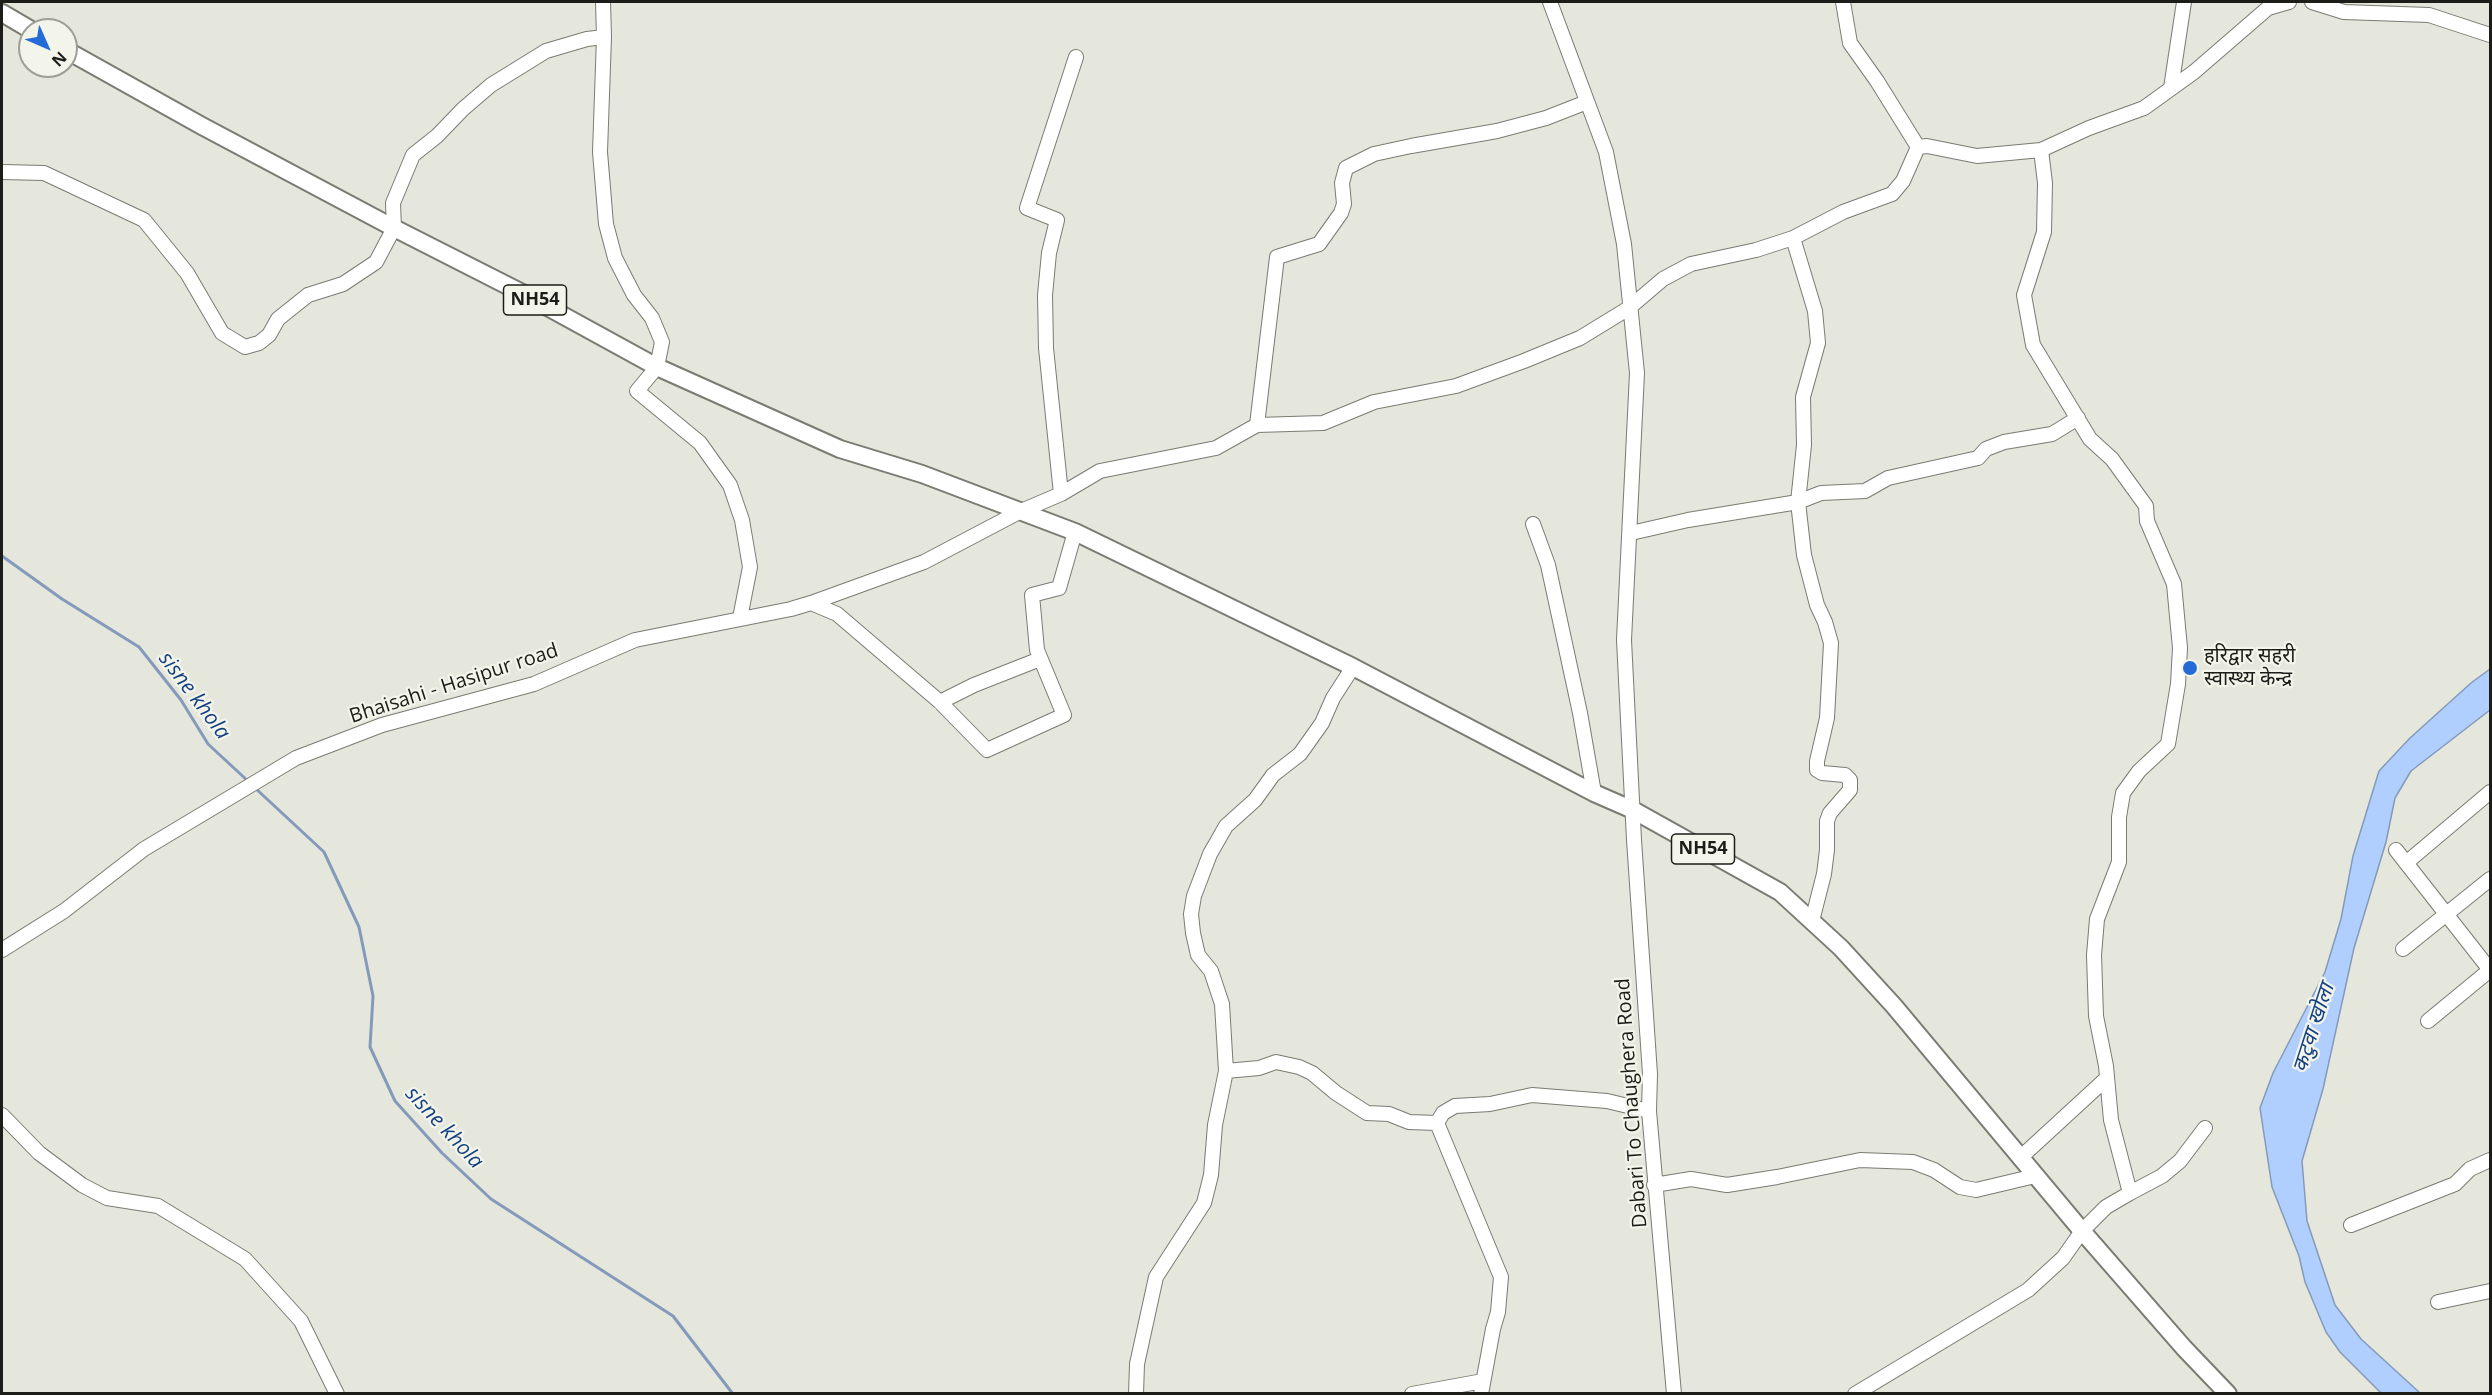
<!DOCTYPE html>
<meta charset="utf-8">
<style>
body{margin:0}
#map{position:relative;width:2492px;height:1395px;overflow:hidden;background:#e5e6dc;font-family:"Open Sans",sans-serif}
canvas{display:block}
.frame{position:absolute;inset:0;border:3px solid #1c1d19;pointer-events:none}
.north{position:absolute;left:18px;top:18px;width:60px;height:60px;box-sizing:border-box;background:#f3f4ea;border:2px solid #9d9e96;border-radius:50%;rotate:135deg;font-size:16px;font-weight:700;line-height:24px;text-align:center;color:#1c1d19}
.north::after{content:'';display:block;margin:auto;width:21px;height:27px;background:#246bd7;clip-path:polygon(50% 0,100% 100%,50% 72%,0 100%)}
</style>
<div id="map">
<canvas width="2492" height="1395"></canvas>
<div class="frame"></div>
<div class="north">N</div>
</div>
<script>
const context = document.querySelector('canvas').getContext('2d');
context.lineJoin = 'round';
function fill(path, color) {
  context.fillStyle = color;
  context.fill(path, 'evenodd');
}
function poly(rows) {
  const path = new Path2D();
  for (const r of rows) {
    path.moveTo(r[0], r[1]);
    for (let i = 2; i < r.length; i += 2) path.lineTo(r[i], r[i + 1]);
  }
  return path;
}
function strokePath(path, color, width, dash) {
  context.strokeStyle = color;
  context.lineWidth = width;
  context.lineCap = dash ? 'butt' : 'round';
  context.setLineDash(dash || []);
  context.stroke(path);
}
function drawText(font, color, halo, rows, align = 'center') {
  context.font = font + ' "Open Sans","Noto Sans Devanagari",sans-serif';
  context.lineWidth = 4.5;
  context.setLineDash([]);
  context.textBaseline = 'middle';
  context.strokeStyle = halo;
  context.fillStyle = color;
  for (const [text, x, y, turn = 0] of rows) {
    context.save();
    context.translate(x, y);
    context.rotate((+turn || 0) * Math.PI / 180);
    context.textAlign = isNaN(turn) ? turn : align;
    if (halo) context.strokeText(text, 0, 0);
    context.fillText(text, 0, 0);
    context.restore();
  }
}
const water = poly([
 [2490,669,2490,710,2411,771,2395,798,2386,842,2354,948,2323,1089,2302,1161,2307,1221,2335,1305,2361,1339,2420,1393,2381,1393,2340,1352,2326,1332,2305,1282,2299,1256,2272,1187,2260,1108,2273,1073,2325,972,2341,919,2353,856,2379,771,2410,738,2471,683,2490,669]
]);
fill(water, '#b0cfff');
strokePath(water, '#849aba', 1.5);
strokePath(poly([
 [2,556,62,599,139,647,181,700,208,744,249,782],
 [254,787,324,852,359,927,373,996,370,1047,395,1101,442,1153,491,1199,673,1316,733,1394]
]), '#849aba', 3);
const minor = poly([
 [603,2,604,37,600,152,606,224,615,258,634,295,652,318,662,342,657,367,637,391,700,443,730,485,742,520,750,567,740,618],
 [1550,2,1606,152,1624,244,1637,373,1624,640,1634,840,1650,1074,1649,1111,1674,1394],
 [1843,2,1850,43,1877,81,1918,147],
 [2312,2,2344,12,2429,15,2490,35],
 [2171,88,2184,2],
 [2,172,44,173,144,220,187,273,222,333,245,347,259,343,269,335,278,319,308,295,343,284,376,262,394,228,393,203,413,155,437,136,463,109,491,85,546,51,587,39,604,37],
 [1793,238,1815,311,1818,343,1803,397,1804,445,1798,502,1804,555,1817,605,1825,622,1831,643,1827,718,1817,761,1817,770,1822,773,1845,775,1850,780,1850,790,1830,813,1827,821,1827,850,1824,874,1812,921],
 [1257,425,1277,257,1319,244,1341,213,1344,204,1342,183,1346,168,1374,154,1411,146,1497,131,1546,118,1587,102],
 [1061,494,1046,348,1045,295,1049,253,1057,220,1027,208,1076,57],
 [1533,524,1548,565,1580,713,1594,793],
 [1631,533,1688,520,1798,502,1821,493,1865,491,1888,478,1978,458,1986,449,2004,442,2052,434,2078,418],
 [811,603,837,614,940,702,987,750,1064,715,1037,650,1032,595,1059,588,1075,532],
 [940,702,974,685,1040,659],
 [2396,850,2490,970],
 [2406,863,2490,792],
 [2403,949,2490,879],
 [2,950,64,911,144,849,296,758,382,725,534,684,635,640,791,609,811,603,924,562,1021,511,1061,494,1100,471,1216,448,1257,425,1323,423,1374,402,1456,386,1524,361,1580,338,1629,308,1663,279,1691,264,1756,250,1793,238,1843,212,1892,194,1903,181,1918,147,1927,146,1977,156,2041,150,2089,128,2144,108,2194,72,2268,8,2289,2],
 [2428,1021,2490,970],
 [1226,1071,1259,1068,1276,1062,1299,1067,1312,1073,1336,1093,1367,1113,1389,1114,1409,1122,1437,1123],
 [2,1115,39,1153,82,1185,107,1198,158,1206,245,1259,301,1321,337,1394],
 [2020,1158,2107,1078],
 [1654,1185,1691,1179,1727,1185,1777,1177,1860,1160,1913,1162,1934,1170,1960,1187,1976,1190,2035,1176],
 [2130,1193,2162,1176,2180,1161,2205,1128],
 [2351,1225,2455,1184,2470,1169,2490,1160],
 [2438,1302,2490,1291],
 [1136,1394,1137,1364,1156,1277,1204,1203,1211,1175,1215,1125,1226,1071,1222,1004,1211,971,1198,955,1193,933,1191,914,1194,896,1210,854,1226,826,1255,800,1273,775,1300,754,1322,723,1333,698,1353,667],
 [1412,1394,1483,1381],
 [1481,1394,1493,1329,1498,1312,1501,1277,1437,1123,1443,1113,1455,1106,1490,1104,1532,1095,1607,1101,1649,1111],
 [1855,1394,2028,1290,2063,1258,2082,1231,2106,1207,2130,1193,2111,1120,2106,1066,2096,1016,2094,955,2097,919,2119,862,2119,817,2123,793,2139,771,2168,744,2178,684,2180,648,2174,584,2147,521,2146,506,2112,459,2090,439,2033,345,2024,295,2044,232,2045,183,2041,150]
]);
const major = poly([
 [2,13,31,30],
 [66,50,202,126,394,228,522,293,657,367,840,449,922,474,1075,532,1353,667,1594,793,1633,810,1780,892,1841,948,1894,1006,2082,1231,2184,1348,2228,1394]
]);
strokePath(minor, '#7a7b72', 16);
strokePath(major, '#7a7b72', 20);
strokePath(minor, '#fff', 14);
strokePath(major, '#fff', 16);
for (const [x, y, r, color] of [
 [2190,668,8,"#246bd7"]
]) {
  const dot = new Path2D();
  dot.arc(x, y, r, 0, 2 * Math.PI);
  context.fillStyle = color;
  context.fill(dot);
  strokePath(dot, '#f3f4ea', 2);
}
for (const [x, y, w] of [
 [535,300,63],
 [1703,849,63]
]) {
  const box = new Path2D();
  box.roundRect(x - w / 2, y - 15, w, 30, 4.5);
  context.fillStyle = '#f3f4ea';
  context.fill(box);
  strokePath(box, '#1c1d19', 1.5);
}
drawText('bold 18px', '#1c1d19', null, [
 ["NH54",535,300],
 ["NH54",1703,849]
]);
drawText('20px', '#1c1d19', '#f3f4ea', [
 ["हरिद्वार सहरी",2204,656],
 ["स्वास्थ्य केन्द्र",2204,679]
], 'left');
drawText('20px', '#1c1d19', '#f3f4ea', [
 ["Bhaisahi - Hasipur road",454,684,-18],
 ["Dabari To Chaughera Road",1632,1103,-94]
]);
drawText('italic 21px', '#144084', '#f3f4ea', [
 ["sisne khola",194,696,53],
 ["कटुवा खोला",2314,1028,-72],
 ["sisne khola",444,1128,47]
]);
</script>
